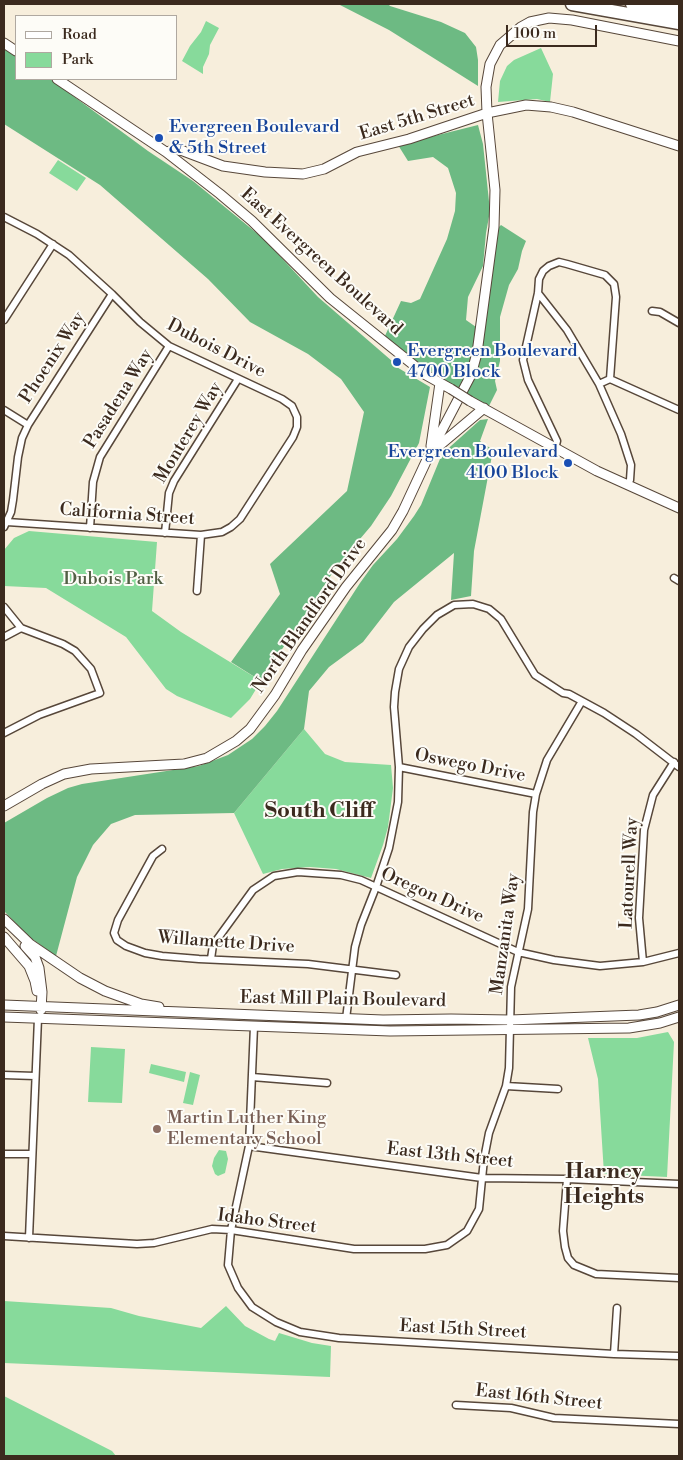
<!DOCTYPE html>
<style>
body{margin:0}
#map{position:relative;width:683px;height:1460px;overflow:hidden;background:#f7eedc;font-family:"Libre Bodoni",serif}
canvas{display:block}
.frame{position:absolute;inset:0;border:5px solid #3b2a1e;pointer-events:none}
.legend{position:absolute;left:15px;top:15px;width:162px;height:65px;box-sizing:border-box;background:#fdfcf7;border:1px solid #afa8a0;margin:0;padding:6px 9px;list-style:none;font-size:15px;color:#3b2a1e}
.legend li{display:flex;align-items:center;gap:10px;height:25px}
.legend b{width:25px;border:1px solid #afa8a0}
.scale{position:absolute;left:506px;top:25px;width:91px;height:22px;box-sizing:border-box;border:2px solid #3b2a1e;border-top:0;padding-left:6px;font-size:15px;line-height:18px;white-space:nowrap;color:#3b2a1e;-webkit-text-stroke:4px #fdfcf7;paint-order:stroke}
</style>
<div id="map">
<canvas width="683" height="1460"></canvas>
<div class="frame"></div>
<ul class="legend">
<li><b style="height:6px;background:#fff"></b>Road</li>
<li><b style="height:14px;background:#87da9b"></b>Park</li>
</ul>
<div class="scale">100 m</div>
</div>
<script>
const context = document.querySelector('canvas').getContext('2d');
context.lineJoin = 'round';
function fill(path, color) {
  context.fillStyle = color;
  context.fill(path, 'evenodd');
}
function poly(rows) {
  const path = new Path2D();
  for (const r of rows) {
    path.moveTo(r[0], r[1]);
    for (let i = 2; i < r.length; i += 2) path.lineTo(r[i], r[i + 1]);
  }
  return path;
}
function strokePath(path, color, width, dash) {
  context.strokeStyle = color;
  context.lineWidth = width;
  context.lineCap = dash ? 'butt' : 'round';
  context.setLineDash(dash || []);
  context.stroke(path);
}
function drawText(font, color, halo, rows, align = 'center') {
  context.font = font + ' "Libre Bodoni",serif';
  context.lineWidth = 4;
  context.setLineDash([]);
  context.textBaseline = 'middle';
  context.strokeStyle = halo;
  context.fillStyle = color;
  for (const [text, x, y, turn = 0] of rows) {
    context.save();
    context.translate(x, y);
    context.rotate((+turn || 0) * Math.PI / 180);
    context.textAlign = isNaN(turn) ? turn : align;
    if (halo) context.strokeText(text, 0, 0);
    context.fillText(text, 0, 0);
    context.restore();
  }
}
fill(poly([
 [206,21,219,28,210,45,209,54,203,67,203,74,182,61,190,46,201,32],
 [541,48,553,74,550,102,537,99,498,102,500,81,507,66,514,60],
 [58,160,86,178,77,191,49,173],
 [29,531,157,542,152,611,181,632,261,681,250,699,231,718,177,696,166,689,126,637,46,588,4,586,4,550,14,538],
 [304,729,325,754,345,762,391,765,393,788,388,827,383,845,371,878,336,869,310,867,282,869,263,874,234,813],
 [668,1032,674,1042,667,1177,604,1174,598,1079,588,1038,637,1038],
 [91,1047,125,1049,122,1103,88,1102],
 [151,1064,186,1072,184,1082,149,1073],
 [190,1072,200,1075,193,1105,183,1103],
 [219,1150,226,1151,228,1159,225,1173,218,1176,215,1174,212,1166,214,1158],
 [4,1301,111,1308,139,1316,201,1328,226,1306,245,1326,269,1339,275,1341,279,1333,312,1343,331,1346,330,1377,4,1363],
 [4,1396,112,1451,116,1456,4,1456]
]), '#87da9b');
fill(poly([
 [338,4,388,4,390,6,441,22,465,33,476,47,478,60,478,86,389,30],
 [4,47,16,55,16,79,50,79,148,151,193,181,264,239,318,297,392,361,395,366,430,387,419,443,391,496,371,526,337,566,261,681,231,662,280,594,270,564,347,491,364,412,341,379,308,354,250,322,208,279,100,185,4,124],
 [478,125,483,144,490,211,486,233,483,266,468,297,466,320,476,327,472,357,460,392,384,338,401,301,411,303,420,299,447,239,455,211,456,193,448,168,433,157,408,161,398,145],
 [501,225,526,241,522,251,518,269,509,285,500,317,500,361,495,381,497,390,488,408,466,394,470,381,497,229],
 [488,419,480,441,493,450,474,551,471,596,451,600,454,553,394,602,363,642,329,667,309,691,304,729,234,813,135,815,111,824,93,845,77,877,56,956,28,936,4,911,4,823,47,798,68,788,82,784,199,766,228,755,252,739,265,726,277,711,360,583,373,565,397,539,414,516,421,505,442,454,480,420]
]), '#6dba83');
const street = poly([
 [4,217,37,234,69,255,112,294,140,322,169,346,282,399,292,406,297,417,297,427,293,437,240,519,231,527,222,532,201,535,7,522],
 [538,293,567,330,599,384,621,434,631,465,630,480,627,485],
 [652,311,660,312,679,323],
 [4,320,53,244],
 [599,384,610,379,679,410],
 [4,410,28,425],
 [555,449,557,441,528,380,523,360,538,293,539,279,543,271,549,266,559,262,567,264,605,275,614,284,616,297,610,379],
 [4,527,11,512,13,500,18,457,22,438,28,425,112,294],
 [90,528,93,482,100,457,169,346],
 [165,533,169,493,174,481,238,379],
 [674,578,679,581],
 [197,591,201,535],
 [4,607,21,628,63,644,75,651,91,669,100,693,39,715,4,733],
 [4,637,21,628],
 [399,767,536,794],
 [162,849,153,856,118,920,114,933,117,940,126,946,145,953,162,956,199,959,308,964,396,975],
 [211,959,213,945,253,890,274,876,298,872,341,875,361,880,518,952,554,960,600,966,643,962,679,953],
 [643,962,639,918,644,830,653,795,674,762],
 [346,1019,355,947,361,925,376,887,389,848,398,802,399,767,394,707,395,692,399,669,409,647,423,629,437,615,454,605,473,604,489,609,501,619,535,675,563,693,569,694,604,713,636,734,679,767],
 [254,1026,249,1146,231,1230,228,1265,238,1288,252,1307,276,1322,300,1332,339,1338,614,1354,679,1356],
 [4,1075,35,1076],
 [252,1077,327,1083],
 [506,1086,558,1089],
 [249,1146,482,1178,567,1179,679,1184],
 [4,1154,32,1154],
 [567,1179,563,1231,565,1247,568,1258,574,1265,596,1274,679,1278],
 [4,1236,137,1244,154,1243,212,1229,231,1230,354,1249,425,1249,447,1245,467,1231,479,1209,484,1159,489,1133,506,1086,509,1068,511,987,528,909,533,812,536,794,547,760,582,701],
 [29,1238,38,1018],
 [614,1354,617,1308],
 [456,1405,511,1408,554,1418,679,1424]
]);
const secondary = poly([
 [4,43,16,51],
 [57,79,166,152,220,194,252,221,330,298,426,375,451,389],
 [166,152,178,149,223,166,265,172,303,174,324,169,357,152,409,139,487,113,526,105,551,107,573,112,679,146],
 [470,401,597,471,679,508],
 [431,446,440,383],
 [434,450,484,408],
 [4,806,42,784,64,774,91,769,184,764,207,758,236,741,250,729,275,695,302,650,346,587,392,530,403,511,430,453,471,375,477,353,494,227,495,190,487,113,486,87,490,64,500,45,521,27,530,22,549,18,572,20,679,41],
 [4,919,30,944,80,978,105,991,141,1004,159,1007],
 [4,937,29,966,35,981,37,991],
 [25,946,35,957,39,968,42,992,41,1010],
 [4,1005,383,1020,451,1019,510,1020,639,1015,657,1012,679,1005],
 [4,1017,390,1031,629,1028,660,1023,679,1017]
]);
const highway = poly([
 [572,4,679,23],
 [632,4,679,11]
]);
strokePath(street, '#57473a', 9);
strokePath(secondary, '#57473a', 11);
strokePath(highway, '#57473a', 15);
strokePath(street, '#fff', 6);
strokePath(secondary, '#fff', 9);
strokePath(highway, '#fff', 12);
const secondaryBridge = poly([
 [451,389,470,401]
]);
strokePath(secondaryBridge, '#57473a', 11, []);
strokePath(secondaryBridge, '#fff', 9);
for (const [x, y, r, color] of [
 [159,138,5,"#1a4fb4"],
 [397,362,5,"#1a4fb4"],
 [568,463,5,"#1a4fb4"],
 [157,1129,5,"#8d6e63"]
]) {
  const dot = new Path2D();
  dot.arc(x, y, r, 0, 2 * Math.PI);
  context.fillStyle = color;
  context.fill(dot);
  strokePath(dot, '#fdfcf7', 2);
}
drawText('18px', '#3b2a1e', '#fdfcf7', [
 ["East 5th Street",417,118,-17],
 ["East Evergreen Boulevard",321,262,42],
 ["Dubois Drive",216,349,27],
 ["Phoenix Way",53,358,-57],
 ["Pasadena Way",119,399,-58],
 ["Monterey Way",189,433,-59],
 ["California Street",127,515,4],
 ["North Blandford Drive",310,616,-55],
 ["Oswego Drive",470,766,11],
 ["Latourell Way",630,873,-87],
 ["Oregon Drive",432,896,24],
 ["Manzanita Way",506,934,-82],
 ["Willamette Drive",226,943,4],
 ["East Mill Plain Boulevard",343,1000,1],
 ["East 13th Street",450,1156,6],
 ["Idaho Street",267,1222,7],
 ["East 15th Street",463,1330,3],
 ["East 16th Street",539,1398,6]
]);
drawText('18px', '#164399', '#fdfcf7', [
 ["Evergreen Boulevard",169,128],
 ["& 5th Street",169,149],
 ["Evergreen Boulevard",407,352],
 ["4700 Block",407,373],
 ["Evergreen Boulevard",558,453,"right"],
 ["4100 Block",558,474,"right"]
], 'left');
drawText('18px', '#525f44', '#fdfcf7', [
 ["Dubois Park",113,580]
]);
drawText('18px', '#785e54', '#fdfcf7', [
 ["Martin Luther King",167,1119],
 ["Elementary School",167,1140]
], 'left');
drawText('bold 22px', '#3b2a1e', '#fdfcf7', [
 ["South Cliff",319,812],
 ["Harney",604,1173],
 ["Heights",604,1198]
]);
</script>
